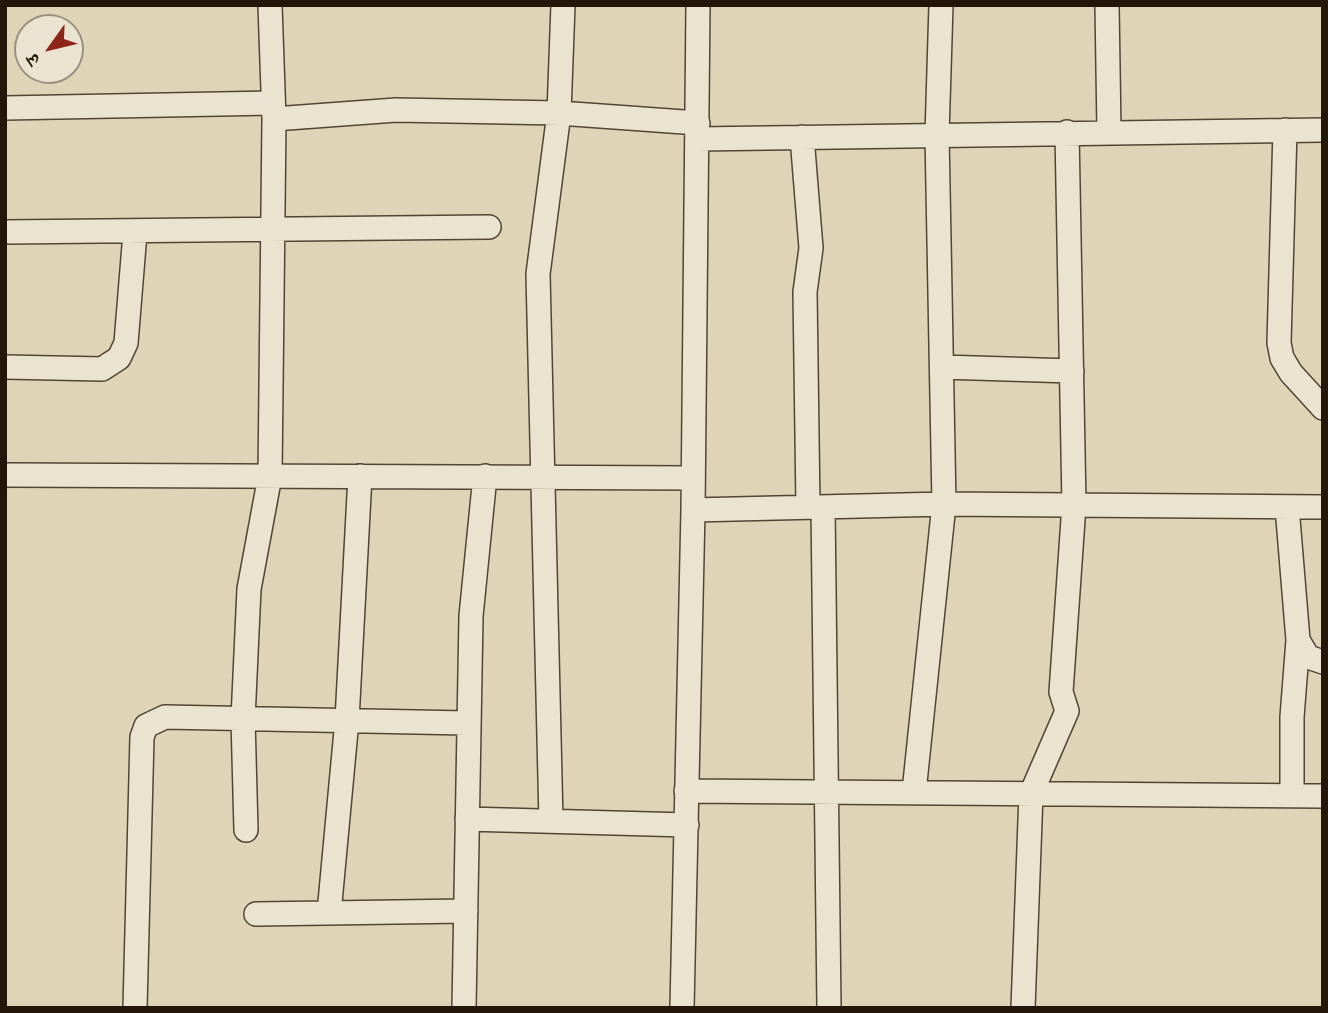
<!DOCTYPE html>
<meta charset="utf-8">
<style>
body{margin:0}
#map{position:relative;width:1328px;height:1013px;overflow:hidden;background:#dfd4b6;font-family:"IM FELL Great Primer","Noto Serif Devanagari",serif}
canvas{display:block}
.frame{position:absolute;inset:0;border:7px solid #221708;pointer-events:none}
.north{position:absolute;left:14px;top:14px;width:70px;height:70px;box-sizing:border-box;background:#eae3d0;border:2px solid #9a9180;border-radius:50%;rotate:236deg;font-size:19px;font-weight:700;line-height:28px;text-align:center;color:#221708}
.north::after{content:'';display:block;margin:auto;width:24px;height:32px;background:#8f2418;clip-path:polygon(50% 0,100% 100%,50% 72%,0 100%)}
</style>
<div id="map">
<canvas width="1328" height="1013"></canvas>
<div class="frame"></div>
<div class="north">उ</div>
</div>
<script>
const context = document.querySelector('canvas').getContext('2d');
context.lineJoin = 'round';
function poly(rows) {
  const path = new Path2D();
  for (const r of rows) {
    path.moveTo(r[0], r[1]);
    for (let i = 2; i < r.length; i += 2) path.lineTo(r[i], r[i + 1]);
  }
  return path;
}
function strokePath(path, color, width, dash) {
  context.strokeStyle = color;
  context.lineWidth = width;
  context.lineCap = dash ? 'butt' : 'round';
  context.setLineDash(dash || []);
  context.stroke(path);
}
const minor = poly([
 [1107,5,1109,131],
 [5,108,273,103],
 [274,119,396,110,559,113,698,123],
 [1285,130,1279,343,1282,358,1291,373,1323,408],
 [802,137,811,248,805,292,808,507],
 [698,139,1323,130],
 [5,232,489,227],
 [5,367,102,369,119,358,126,343,135,233],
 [942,367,1072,371],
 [5,475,693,478],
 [823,507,829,1008],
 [1287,507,1298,640,1308,657,1323,662],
 [693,510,944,504,1323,507],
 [686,791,1323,796],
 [914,792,944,504,937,135,941,5],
 [1292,795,1292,717,1298,640],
 [467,819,687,825],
 [551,821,538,274,559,113,563,5],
 [246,830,243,719,249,589,270,476,274,119,270,5],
 [329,913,347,720,360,476],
 [256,914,466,911],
 [135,1008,142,737,146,726,165,717,466,723],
 [464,1008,471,616,485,476],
 [682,1008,693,510,698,5],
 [1023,1008,1031,794,1067,711,1061,692,1074,505,1067,132]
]);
strokePath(minor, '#514634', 26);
strokePath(minor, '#eae3d0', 23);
</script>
